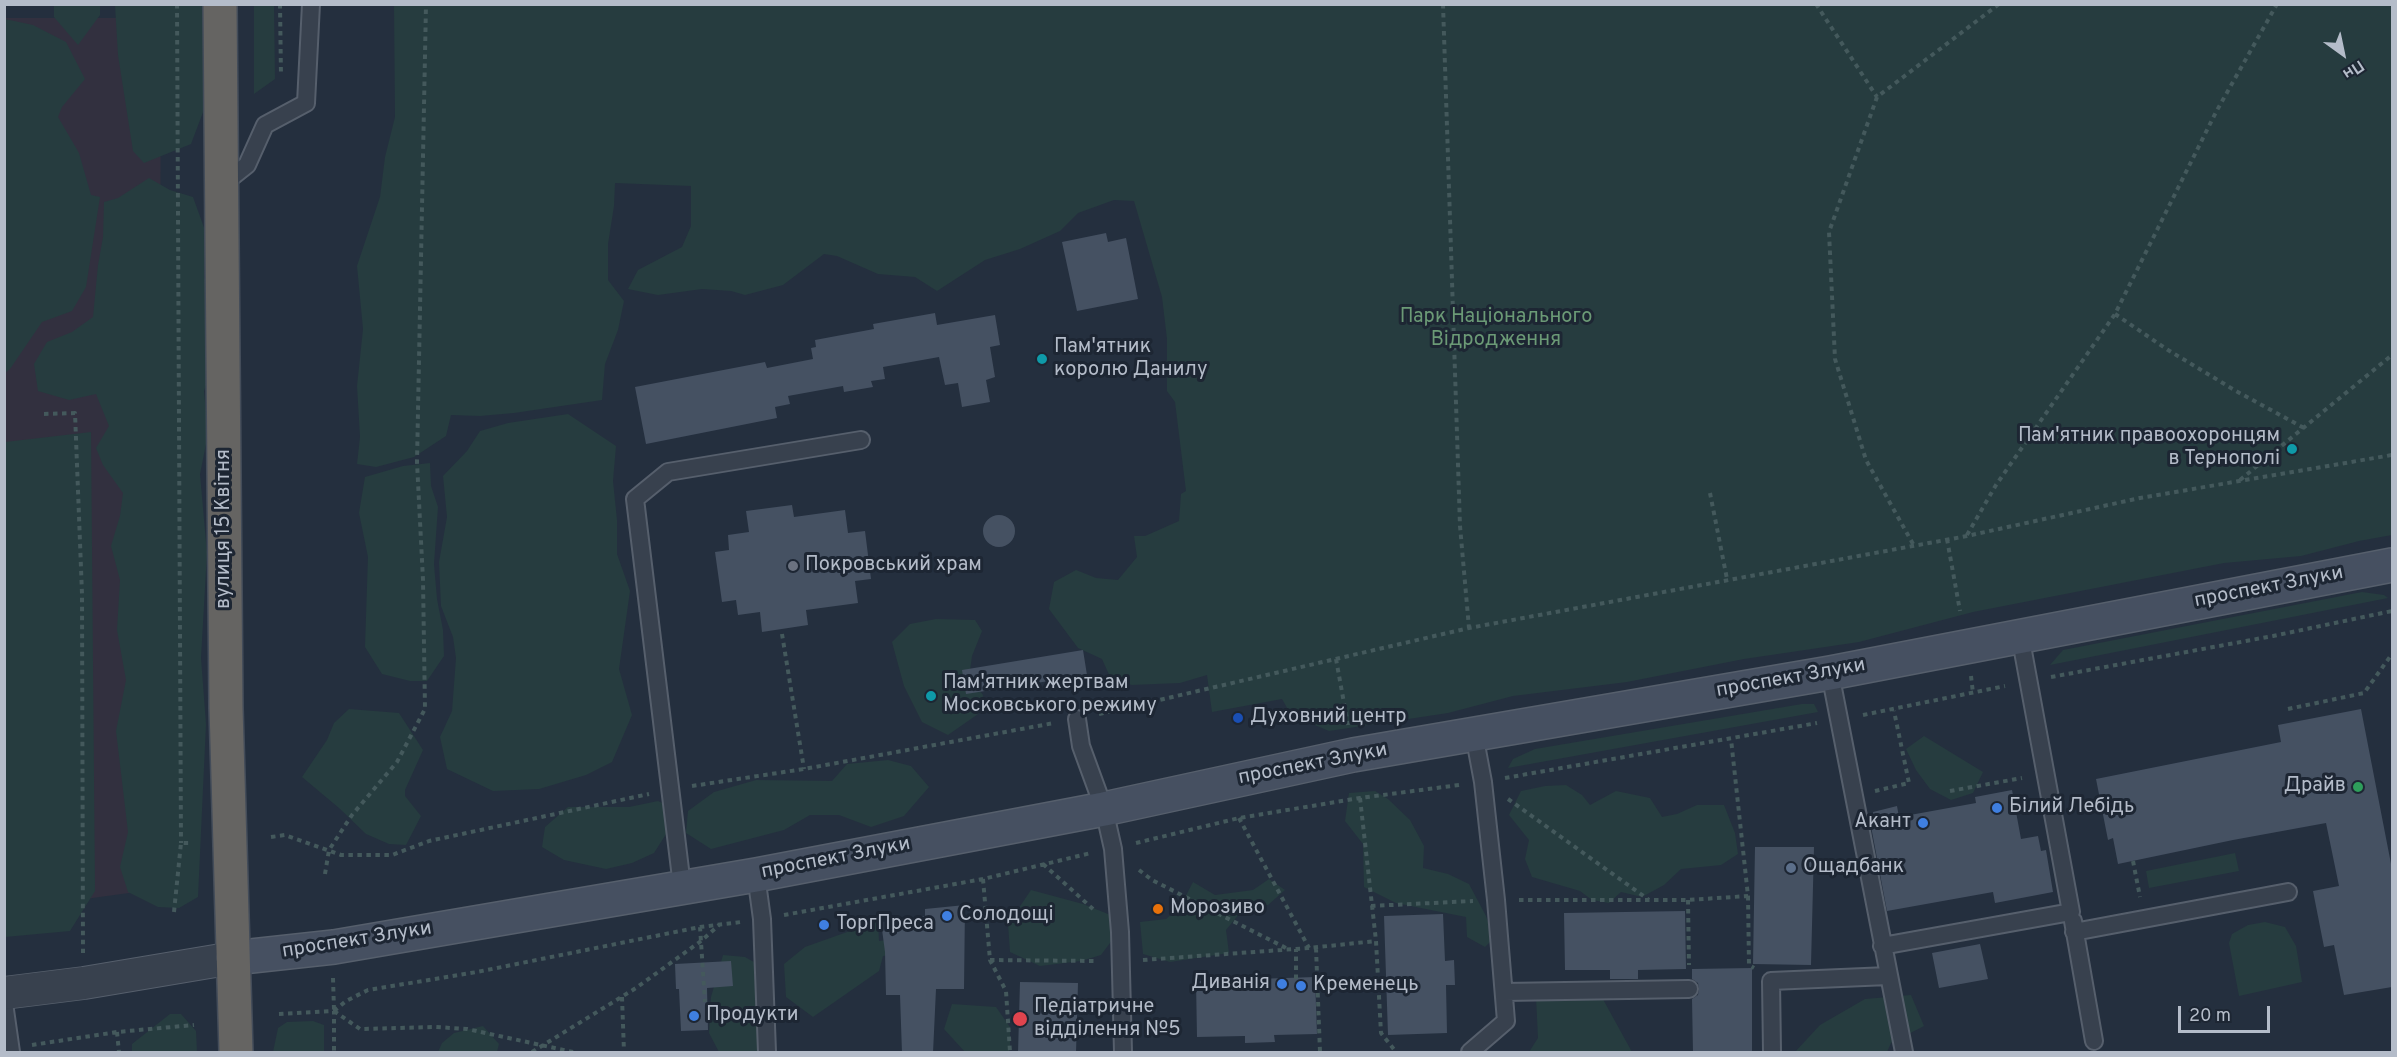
<!DOCTYPE html>
<meta charset="utf-8">
<style>
body{margin:0}
#map{position:relative;width:2397px;height:1057px;overflow:hidden;background:#242f3e;font-family:Overpass,sans-serif}
canvas{display:block}
.frame{position:absolute;inset:0;border:6px solid #b4bcc9;pointer-events:none}
.north{position:absolute;left:2313px;top:24px;width:60px;height:60px;-webkit-text-stroke:4px #1d2633;paint-order:stroke;rotate:147deg;font-size:16px;font-weight:700;line-height:24px;text-align:center;color:#b4bcc9}
.north::after{content:'';display:block;margin:auto;width:21px;height:27px;background:#b4bcc9;clip-path:polygon(50% 0,100% 100%,50% 72%,0 100%)}
.scale{position:absolute;left:2178px;top:1006px;width:92px;height:27px;box-sizing:border-box;border:3px solid #b4bcc9;border-top:0;padding-left:8px;font-size:18px;line-height:21px;white-space:nowrap;color:#b4bcc9;-webkit-text-stroke:4px #1d2633;paint-order:stroke}
</style>
<div id="map">
<canvas width="2397" height="1057"></canvas>
<div class="frame"></div>
<div class="north">Пн</div>
<div class="scale">20 m</div>
</div>
<script>
const context = document.querySelector('canvas').getContext('2d');
context.lineJoin = 'round';
function fill(path, color) {
  context.fillStyle = color;
  context.fill(path, 'evenodd');
}
function poly(rows) {
  const path = new Path2D();
  for (const r of rows) {
    if (r.length === 3) {
      path.moveTo(r[0] + r[2], r[1]);
      path.arc(r[0], r[1], r[2], 0, 2 * Math.PI);
      continue;
    }
    path.moveTo(r[0], r[1]);
    for (let i = 2; i < r.length; i += 2) path.lineTo(r[i], r[i + 1]);
  }
  return path;
}
function strokePath(path, color, width, dash) {
  context.strokeStyle = color;
  context.lineWidth = width;
  context.lineCap = dash ? 'butt' : 'round';
  context.setLineDash(dash || []);
  context.stroke(path);
}
function drawText(font, color, halo, rows, align = 'center') {
  context.font = font + ' Overpass,sans-serif';
  context.lineWidth = 6;
  context.setLineDash([]);
  context.textBaseline = 'middle';
  context.strokeStyle = halo;
  context.fillStyle = color;
  for (const [text, x, y, turn = 0] of rows) {
    context.save();
    context.translate(x, y);
    context.rotate((+turn || 0) * Math.PI / 180);
    context.textAlign = isNaN(turn) ? turn : align;
    if (halo) context.strokeText(text, 0, 0);
    context.fillText(text, 0, 0);
    context.restore();
  }
}
fill(poly([
 [4,18,161,18,158,889,5,910]
]), '#32303f');
fill(poly([
 [54,5,100,5,100,15,78,45,54,17],
 [115,5,204,5,208,99,191,144,144,163,133,151,118,55],
 [254,5,274,5,275,79,254,94],
 [394,5,2392,5,2392,535,2359,541,2301,556,2224,563,1973,612,1859,642,1744,659,1627,682,1513,696,1448,713,1329,731,1291,715,1282,699,1212,712,1207,675,1180,683,1132,685,1111,679,1102,659,1078,648,1049,609,1054,582,1076,570,1096,578,1118,580,1137,557,1134,536,1145,536,1179,521,1181,494,1186,491,1175,402,1167,391,1167,339,1162,297,1134,201,1114,200,1078,213,1060,231,1020,249,985,260,937,291,915,277,878,274,837,256,824,254,783,285,745,295,731,291,702,289,658,295,628,289,638,270,682,247,691,226,691,186,615,183,614,206,608,244,608,280,624,301,618,330,605,364,602,400,514,413,480,416,451,415,446,436,414,457,376,467,357,464,360,437,357,386,363,329,357,266,380,197,385,157,395,117],
 [5,19,33,25,66,42,85,79,62,107,58,117,79,153,91,195,100,197,86,287,72,311,42,322,10,369,5,373],
 [149,178,170,190,193,197,206,233,204,277,224,339,204,391,208,434,200,474,207,553,201,658,206,724,198,897,179,908,158,907,128,892,120,867,128,832,116,731,126,680,117,630,120,580,111,546,120,516,123,493,103,465,96,448,109,426,96,394,69,400,38,391,34,364,47,342,72,332,93,317,98,265,103,237,104,202,118,198],
 [568,414,616,446,613,481,617,520,617,554,630,591,619,669,632,715,612,762,586,775,539,789,493,791,447,769,440,737,452,711,456,658,453,637,441,606,439,562,447,517,443,476,467,451,480,431,508,423],
 [91,432,95,891,70,931,5,937,5,442],
 [430,463,431,486,438,507,434,564,437,599,443,630,444,656,427,681,410,681,382,674,365,647,368,557,359,513,365,477,403,466],
 [2362,592,2384,595,2388,598,2050,665,2063,650],
 [936,619,975,620,982,631,972,656,969,678,983,695,981,712,948,735,922,722,904,686,892,642,910,624],
 [1802,704,1814,704,1818,712,1508,768,1513,759,1535,749],
 [349,709,399,713,423,750,405,790,405,796,421,816,406,845,389,844,366,834,339,808,302,777,327,740,334,723],
 [1924,736,1983,772,1973,793,1951,800,1930,789,1916,770,1906,749],
 [888,760,911,766,929,787,904,816,871,827,839,815,810,815,784,830,711,849,686,833,688,811,714,792,756,780,832,781,847,764],
 [1566,785,1582,795,1590,805,1616,791,1650,798,1662,817,1677,814,1697,805,1724,805,1735,833,1738,854,1721,865,1681,869,1664,885,1642,897,1621,892,1609,903,1592,900,1580,891,1532,877,1525,859,1529,840,1509,815,1521,791,1545,786],
 [1375,791,1388,799,1410,820,1424,846,1423,868,1448,874,1469,884,1486,916,1494,938,1485,947,1467,937,1466,917,1396,903,1364,887,1363,844,1345,821,1349,793],
 [658,801,672,808,668,831,654,853,632,863,606,869,564,860,542,847,545,827,568,807,629,807],
 [2235,853,2239,871,2149,888,2146,871],
 [1269,879,1285,890,1268,905,1244,908,1226,930,1229,953,1170,962,1143,954,1140,922,1166,919,1180,907,1193,882,1215,895,1253,890],
 [1031,890,1083,904,1113,916,1116,935,1101,955,1081,961,1040,966,1010,952,1008,924],
 [878,921,879,941,944,933,930,952,883,956,879,971,813,1017,786,997,784,964,805,947],
 [2265,922,2285,927,2296,946,2302,982,2239,996,2229,943,2232,934,2248,925],
 [723,955,745,957,768,970,773,1052,719,1052,709,1033,711,997],
 [1599,992,1632,1052,1529,1052,1538,1038,1536,997],
 [1911,995,1924,1026,1891,1043,1887,1052,1795,1052,1820,1025,1865,999],
 [952,1004,996,1007,1010,1027,1010,1049,1008,1052,965,1052,944,1029],
 [170,1014,181,1014,196,1031,197,1052,132,1052,132,1044],
 [313,1021,324,1025,324,1052,273,1052,278,1028,287,1022],
 [483,1026,499,1044,497,1052,438,1052,442,1043,454,1033]
]), '#263c3f');
fill(poly([
 [1106,233,1108,242,1126,238,1138,299,1077,311,1062,242],
 [935,313,937,325,995,315,1000,345,990,347,995,377,986,380,990,402,962,407,958,383,945,385,939,357,883,367,885,379,871,381,873,387,844,392,843,386,788,396,790,404,775,407,777,418,646,444,635,387,765,362,767,368,813,359,811,348,816,347,815,340,874,329,873,324],
 [792,505,794,517,845,510,848,533,865,531,871,579,855,581,858,603,806,610,808,625,762,632,760,612,738,615,736,600,722,602,715,552,729,550,728,535,749,532,746,511],
 [999,531,16],
 [1083,650,1087,675,966,694,962,670],
 [2361,709,2392,869,2392,987,2344,995,2334,945,2324,947,2313,891,2339,886,2326,823,2233,840,2118,864,2113,838,2108,840,2096,779,2281,742,2278,725],
 [2012,790,2021,839,2038,836,2041,851,2046,850,2053,892,1995,903,1993,892,1887,911,1870,821,1874,819,1873,812,1897,806,1899,817,1976,803,1975,797],
 [1755,847,1814,847,1811,965,1753,964],
 [965,905,964,989,936,989,933,1053,902,1053,900,995,886,995,885,952,881,922,925,916,925,909],
 [1685,911,1686,969,1638,970,1638,979,1610,979,1610,970,1565,970,1564,913],
 [1443,914,1445,961,1454,960,1455,985,1446,985,1447,1033,1388,1035,1384,916],
 [1980,944,1988,979,1939,988,1932,953],
 [731,961,733,986,707,988,708,1030,681,1031,679,989,676,989,675,964],
 [1752,968,1752,1053,1693,1053,1692,999,1698,995,1699,989,1698,983,1692,979,1692,969],
 [1315,977,1317,1034,1274,1035,1275,1042,1245,1043,1245,1036,1197,1037,1196,981],
 [1020,982,1078,983,1076,1053,1018,1053]
]), '#455162');
const service = poly([
 [223,184,247,165,265,125,306,103,311,4],
 [1830,673,1904,1052],
 [1077,719,1081,746,1104,809,1113,849,1120,932,1123,1052],
 [756,875,762,919,767,1052],
 [682,886,635,499,668,472,861,440],
 [2073,921,2094,1041],
 [2074,932,2288,892],
 [1882,946,2071,912,2020,635],
 [1504,992,1689,989],
 [4,1003,11,1052],
 [1470,1052,1506,1021,1496,900,1483,782,1474,734],
 [1772,1052,1771,981,1888,976]
]);
const minor = poly([
 [4,993,84,983,233,958]
]);
const secondary = poly([
 [233,958,334,947,756,875,1104,809,1353,755,1830,673,2392,565]
]);
const trunk = poly([
 [220,4,226,708,236,1052]
]);
strokePath(service, '#565f6c', 20);
strokePath(minor, '#565f6c', 34);
strokePath(secondary, '#565f6c', 36);
strokePath(trunk, '#434c59', 36);
strokePath(poly([
 [177,4,181,843],
 [280,4,281,76],
 [1443,4,1460,526,1469,628],
 [1816,4,1877,97],
 [2115,314,2168,350,2236,391,2304,428],
 [44,414,75,413,82,594,83,953],
 [2240,480,2392,355],
 [1710,493,1727,579],
 [1967,535,1996,485,2115,314,2216,112,2277,4],
 [1947,539,1960,611],
 [1913,544,1866,460,1835,359,1829,232,1877,97,1999,4],
 [782,634,804,769],
 [1336,659,1348,725],
 [1971,676,1973,693],
 [2051,677,2273,636,2392,611],
 [2288,709,2364,693,2392,654],
 [1099,714,1469,628,1967,536,2140,498,2392,455],
 [1863,715,2005,686],
 [1505,778,1817,723],
 [692,786,804,769,1054,723],
 [1875,791,1909,783,1894,711],
 [1950,791,2022,778],
 [1360,798,1376,941,1381,1033,1396,1052],
 [1508,799,1649,900],
 [1239,818,1309,948],
 [271,837,285,835,341,855,392,855,429,841,649,794],
 [1136,843,1239,818,1360,798,1459,785],
 [2133,861,2140,897],
 [1043,864,1093,909],
 [1139,870,1152,880,1286,948],
 [325,874,329,850,352,815,397,762,425,709,423,580,417,462,426,4],
 [983,879,990,960,1006,991,1010,1052],
 [1748,896,1749,965,1754,968],
 [1519,900,1688,900,1748,896,1731,739],
 [1688,900,1689,965],
 [1371,906,1473,901],
 [174,912,181,843,191,843],
 [784,915,983,879,1091,853],
 [700,927,705,1002],
 [1316,948,1320,1052],
 [990,960,1097,961],
 [1143,960,1309,948,1376,941],
 [333,978,334,1010],
 [1296,979,1296,949],
 [622,997,624,1052],
 [334,1011,346,1001,368,990,477,972,700,927,741,922],
 [334,1011,360,1029,436,1027,467,1029,573,1052],
 [279,1014,334,1011,334,1052],
 [117,1032,119,1052],
 [32,1045,117,1032,194,1025],
 [532,1052,636,988,701,941,719,925]
]), '#44595c', 4, [4.5, 4.5]);
strokePath(service, '#38414e', 16);
strokePath(minor, '#38414e', 32);
strokePath(secondary, '#465061', 33);
strokePath(trunk, '#656462', 33);
for (const [x, y, r, color] of [
 [1042,359,6,"#0f9aa8"],
 [2292,449,6,"#0f9aa8"],
 [793,566,6,"#6b7280"],
 [931,696,6,"#0f9aa8"],
 [1238,718,6,"#1a4fb4"],
 [2358,787,6,"#2e9e5b"],
 [1997,808,6,"#3f7fe0"],
 [1923,823,6,"#3f7fe0"],
 [1791,868,6,"#5c6f8a"],
 [1158,909,6,"#e8710a"],
 [947,916,6,"#3f7fe0"],
 [824,925,6,"#3f7fe0"],
 [1282,984,6,"#3f7fe0"],
 [1301,986,6,"#3f7fe0"],
 [694,1016,6,"#3f7fe0"],
 [1020,1019,8,"#e0444e"]
]) {
  const dot = new Path2D();
  dot.arc(x, y, r, 0, 2 * Math.PI);
  context.fillStyle = color;
  context.fill(dot);
  strokePath(dot, '#1d2633', 2);
}
drawText('20px', '#6b9a76', '#1d2633', [
 ["Парк Національного",1496,318],
 ["Відродження",1496,341]
]);
drawText('20px', '#b4bcc9', '#1d2633', [
 ["Пам'ятник",1054,348],
 ["королю Данилу",1054,371],
 ["Пам'ятник правоохоронцям",2280,437,"right"],
 ["в Тернополі",2280,460,"right"],
 ["Покровський храм",805,566],
 ["Пам'ятник жертвам",943,684],
 ["Московського режиму",943,707],
 ["Духовний центр",1250,718],
 ["Драйв",2346,787,"right"],
 ["Білий Лебідь",2009,808],
 ["Акант",1911,823,"right"],
 ["Ощадбанк",1803,868],
 ["Морозиво",1170,909],
 ["Солодощі",959,916],
 ["ТоргПреса",836,925],
 ["Диванія",1270,984,"right"],
 ["Кременець",1313,986],
 ["Педіатричне",1034,1008],
 ["відділення №5",1034,1031],
 ["Продукти",706,1016]
], 'left');
drawText('20px', '#b4bcc9', '#1d2633', [
 ["вулиця 15 Квітня",225,529,-90],
 ["проспект Злуки",2269,588,-11],
 ["проспект Злуки",1791,679,-10],
 ["проспект Злуки",1313,765,-11],
 ["проспект Злуки",836,859,-11],
 ["проспект Злуки",357,941,-9]
]);
</script>
